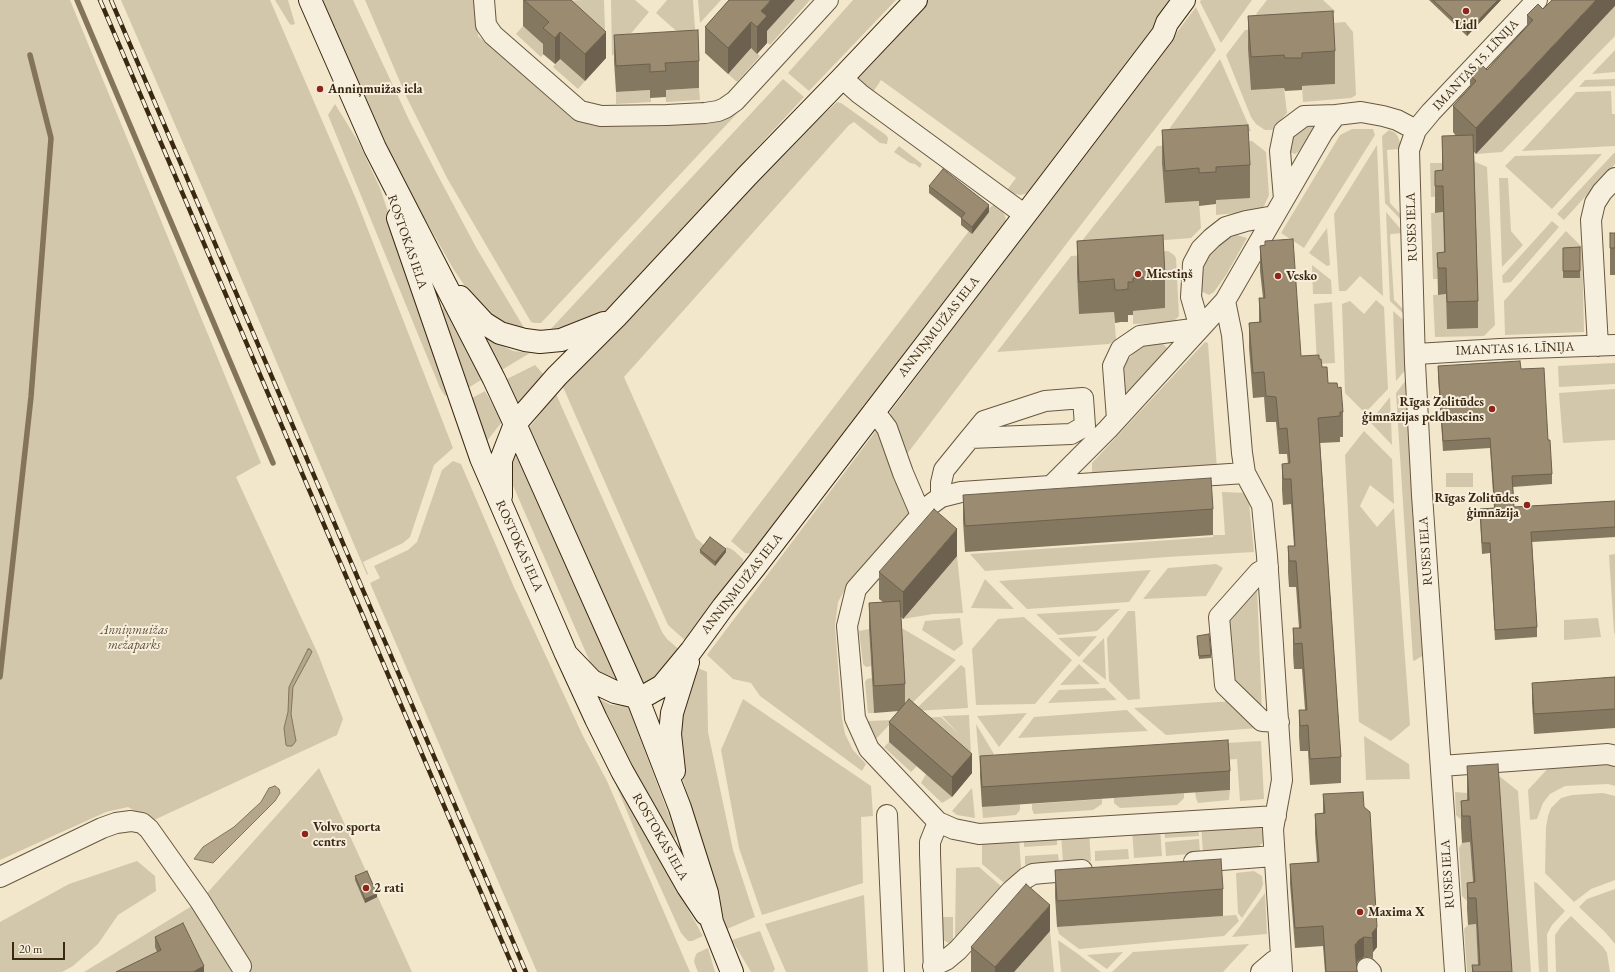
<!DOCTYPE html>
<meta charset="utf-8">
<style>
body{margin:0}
#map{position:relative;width:1615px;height:972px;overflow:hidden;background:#f2e7ca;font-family:"EB Garamond",serif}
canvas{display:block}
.scale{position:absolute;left:12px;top:942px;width:53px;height:18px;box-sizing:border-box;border:2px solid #3a2811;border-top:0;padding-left:5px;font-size:12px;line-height:14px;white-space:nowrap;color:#3a2811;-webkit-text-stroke:3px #f7efdd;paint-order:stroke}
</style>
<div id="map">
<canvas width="1615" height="972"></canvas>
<div class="scale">20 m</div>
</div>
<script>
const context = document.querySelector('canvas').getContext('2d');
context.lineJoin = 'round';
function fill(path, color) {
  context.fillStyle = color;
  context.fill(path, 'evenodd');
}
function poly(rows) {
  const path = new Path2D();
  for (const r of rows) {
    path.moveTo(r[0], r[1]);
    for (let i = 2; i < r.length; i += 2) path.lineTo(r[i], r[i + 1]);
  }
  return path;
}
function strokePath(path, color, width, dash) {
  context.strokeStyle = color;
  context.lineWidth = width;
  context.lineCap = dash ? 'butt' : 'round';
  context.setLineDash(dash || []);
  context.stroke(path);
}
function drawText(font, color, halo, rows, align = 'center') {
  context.font = font + ' "EB Garamond",serif';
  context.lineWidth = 4;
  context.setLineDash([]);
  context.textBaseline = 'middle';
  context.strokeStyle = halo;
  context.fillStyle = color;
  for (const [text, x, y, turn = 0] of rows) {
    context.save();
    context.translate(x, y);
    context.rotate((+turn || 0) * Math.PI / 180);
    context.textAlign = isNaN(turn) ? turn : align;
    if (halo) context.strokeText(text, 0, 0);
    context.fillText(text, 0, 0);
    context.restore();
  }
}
fill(poly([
 [0,0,70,0,261,463,236,477,318,654,343,719,337,735,152,821,128,807,106,812,0,860],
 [121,0,270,0,356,199,453,448,434,465,410,537,403,543,363,562,368,574,367,575,212,210],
 [275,0,288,0,295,24,291,25,289,23],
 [323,0,353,0,410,122,436,172,477,249,526,331,515,328,494,318,471,295,454,270,386,151,362,96],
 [365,0,475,0,478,36,571,118,596,126,718,119,744,106,541,323,535,323,531,322,447,178,406,96],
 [583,0,604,0,606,58,544,2],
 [611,0,635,0,649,12,612,56],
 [667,0,693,0,695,29,691,39,682,36,656,13],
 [698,0,721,0,700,23],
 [795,0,810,0,770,45,761,37],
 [853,0,896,0,809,91,788,73],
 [923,0,1177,0,1030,193,1020,195,1011,193,1007,190,1016,178,881,80,873,92,857,80,857,76],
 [1201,0,1252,0,1221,43,1200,2],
 [1267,0,1323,0,1335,11,1334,14,1260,18,1256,14],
 [1615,6,1615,36,1502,152,1476,154],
 [1196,7,1216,50,1067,243,904,458,890,412],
 [1345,22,1353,32,1356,95,1351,98,1303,102,1302,86,1335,84,1333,44,1251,90,1284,88,1287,113,1272,130,1265,130,1256,124,1251,117,1226,55,1245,30],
 [523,26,549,48,541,57,516,34],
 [751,48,760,56,737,82,728,74],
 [1615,50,1615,72,1592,74],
 [560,59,585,81,578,89,553,67],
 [1220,59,1251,131,1164,136],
 [783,79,804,97,624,291,601,316,583,326,548,332],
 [1615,79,1615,86,1579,87,1585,80],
 [699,88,700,100,666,102,665,90],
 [650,90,651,102,616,104,616,92],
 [1611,91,1612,114,1615,114,1615,146,1522,151,1576,92],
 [837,102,841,103,886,135,888,138,887,144,880,143,854,122,849,125,624,377,696,538,705,546,723,550,727,547,733,550,743,559,744,566,688,643,668,625,664,616,563,387,818,112,823,115],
 [335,104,359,143,380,188,449,394,445,396,440,388,328,115],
 [1311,121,1318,125,1299,151,1295,154,1290,152,1289,150,1289,139],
 [1352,129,1373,129,1375,135,1304,248,1281,233,1340,135],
 [1389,130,1394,132,1397,135,1402,147,1399,149,1387,150,1390,203,1404,218,1403,222,1385,203,1382,136],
 [1252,141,1266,152,1269,195,1264,206,1259,211,1216,215,1216,200,1162,163,1165,203,1199,201,1201,228,1191,238,1077,247,1157,146],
 [1377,145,1383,296,1360,276,1346,291,1339,291,1334,214],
 [899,146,922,164,920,168,915,164,910,163,894,152],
 [1614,153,1615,153,1615,164,1564,220,1557,214],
 [1602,154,1552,209,1505,166,1515,156],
 [1473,161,1487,167,1495,325,1484,336,1435,337,1433,295,1446,294],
 [1430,163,1442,163,1443,196,1431,197],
 [1499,178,1508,178,1511,231,1523,245,1502,267],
 [995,204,1002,210,1005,216,1006,221,1003,227,754,554,745,553,731,541,969,231,972,234,986,210],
 [1386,212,1404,233,1391,234,1390,236,1394,300,1406,312,1405,315,1390,301],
 [1443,212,1445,279,1433,279,1431,213],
 [1552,221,1559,227,1511,282,1503,283,1502,276],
 [1327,228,1330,265,1327,266,1309,253],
 [1566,231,1582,247,1584,332,1505,335,1504,301],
 [1237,235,1247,238,1226,275,1214,292,1209,295,1201,291,1201,262,1228,237],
 [1168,251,1174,255,1176,258,1179,316,1174,321,1169,323,1133,324,1133,311,1165,308,1079,314,1114,312,1116,340,1109,344,997,352,1071,256],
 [1312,265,1331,280,1332,294,1313,294],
 [1376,300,1384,307,1388,389,1365,413,1345,393,1342,304,1350,301,1364,314],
 [1332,302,1335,363,1317,364,1314,304],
 [444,308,481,380,468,388,441,310],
 [1393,311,1408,324,1407,368,1396,381],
 [480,335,513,351,530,353,500,371],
 [1153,342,1163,344,1167,348,1166,352,1130,390,1127,392,1122,390,1121,374,1125,363,1140,346],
 [1205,342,1208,343,1217,469,1092,478,1092,463],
 [1615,363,1615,384,1559,387,1558,366],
 [535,365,545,376,518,405,505,380],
 [1409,376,1424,655,1414,661,1413,660,1396,393],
 [1615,389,1615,440,1563,443,1559,393],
 [485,391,502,422,486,442,472,398],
 [556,394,662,632,667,639,682,652,667,673,645,683,642,682,529,428],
 [1390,397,1392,445,1370,422],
 [878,428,911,513,848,584,838,602,835,626,842,718,845,734,853,750,866,764,862,771,760,696,751,683,733,679,707,655],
 [1364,431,1392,459,1394,504,1370,485,1360,506,1377,527,1394,508,1410,725,1391,741,1359,722,1345,455],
 [514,447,619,684,595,671,590,662,511,481,508,470],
 [453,461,461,464,513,585,583,736,607,781,690,972,537,972,370,583,380,578,374,566,408,550,417,542,442,470],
 [1446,473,1473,473,1473,487,1446,487],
 [1222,492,1248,493,1254,552,1167,557,985,571,970,554,1213,537,1213,535,1225,535],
 [1615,554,1615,635,1614,632,1609,555],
 [957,556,963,613,933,614,903,619],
 [1216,564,1223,568,1206,596,1143,599,1168,568],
 [1151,570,1129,602,1027,609,999,581],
 [985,579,1014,609,971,608],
 [1257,588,1262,712,1232,684,1226,623],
 [1120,609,1097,631,1058,635,1036,614],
 [1128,611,1135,611,1140,699,1128,700,1109,681,1107,638],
 [1024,617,1072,660,1035,704,976,705,972,649,998,619],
 [960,618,963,644,954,651,922,630,925,621],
 [1598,618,1601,637,1564,640,1564,620],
 [900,627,956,660,905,710],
 [869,629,871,666,866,667,863,664,859,631],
 [1097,636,1079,657,1058,638],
 [1104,638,1106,680,1082,661],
 [1079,664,1100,684,1060,685],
 [961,665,965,668,968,708,914,711],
 [698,668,707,672,708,732,733,850,755,917,727,929,681,773,678,752,681,708],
 [872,678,874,713,868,713,865,682,867,679],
 [1105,688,1117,700,1048,703,1059,690],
 [597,698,611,705,628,706,676,834,675,838,672,838,670,835,595,700],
 [743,699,871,786,873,816,861,817,863,883,762,915,739,848,721,750],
 [1233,701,1258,728,1166,735,1134,708],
 [1127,710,1148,731,1018,738,1034,717],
 [1027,713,999,747,977,716],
 [969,715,972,773,909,718,941,717,959,734,942,716],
 [894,720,876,739,869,726,868,721],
 [976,724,994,754,980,771],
 [1364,736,1409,764,1410,779,1366,780],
 [1261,741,1264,799,1240,801,1237,759,980,776,1000,756],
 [889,742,917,766,911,772,884,747],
 [1552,764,1615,764,1615,786,1608,784,1565,786,1550,794,1543,803,1537,819,1530,820,1528,790],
 [319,768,412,972,84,972,200,901],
 [926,774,952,797,942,803,921,783],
 [1499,776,1518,791,1531,972,1511,972,1487,777],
 [618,784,703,936,692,941,688,941,681,933,638,838,616,785],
 [972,788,975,818,957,815,952,811],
 [1230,790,1229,800,1198,803,1196,798,1195,792],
 [1455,792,1467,793,1469,827,1456,815],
 [1184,793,1184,798,1177,805,1120,808,1114,803,1114,798],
 [1603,793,1615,796,1615,880,1591,889,1574,902,1545,873,1546,827,1548,816,1551,808,1561,798,1572,795],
 [1102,799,1102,804,1093,810,1034,814,1032,809,1032,804],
 [1020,804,1020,810,1016,815,983,818,982,807],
 [1201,824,1261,826,1264,831,1264,842,1255,849,1203,853],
 [1198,825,1199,836,1165,838,1164,827],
 [1160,827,1162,856,1134,858,1132,829],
 [1089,832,1091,861,1063,862,1061,834],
 [1057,835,1057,845,1024,847,1024,837],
 [1019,838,1021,868,1009,881,1003,882,982,864,982,839],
 [1199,839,1200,853,1166,856,1165,842],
 [1470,842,1475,909,1462,896,1459,848,1462,843],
 [1128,849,1129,859,1095,861,1095,851],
 [1058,854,1059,863,1025,865,1025,856],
 [137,861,155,876,156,891,118,915,98,944,73,966,62,972,0,972,0,922,69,884],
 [979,867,1002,887,955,939,956,868],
 [1254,871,1262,876,1263,884,1261,890,1242,918,1238,913,1236,873],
 [1534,882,1537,883,1565,911,1552,925,1547,934,1548,972,1539,972],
 [1615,889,1615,944,1605,932,1579,907,1587,899],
 [1265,893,1267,934,1232,937],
 [864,895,868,972,786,972,765,924],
 [1236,915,1239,921,1224,936,1079,949,1059,934,1057,927],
 [1571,916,1603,947,1607,953,1610,972,1556,972,1555,935,1562,925],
 [938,917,953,917,953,942,948,943,942,939],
 [1476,924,1479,972,1467,972,1464,929,1468,925],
 [760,931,775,969,773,972,751,972,732,940],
 [1050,931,1054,972,1014,972],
 [1058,940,1078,954,1101,972,1061,972],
 [1249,944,1223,972,1112,972,1133,952],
 [708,948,715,972,698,972,694,962,695,957,697,953],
 [1123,952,1107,969,1087,955]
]), '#d3c7ab');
const water = poly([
 [308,649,310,649,312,652,293,687,291,714,296,741,292,746,287,746,286,745,284,728,288,712,289,687,308,649],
 [275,786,279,789,280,793,275,801,213,863,194,859,203,847,234,827,261,802,269,788,275,786]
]);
fill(water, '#b3a68b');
strokePath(water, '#83745a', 1);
strokePath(poly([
 [77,0,273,463],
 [0,677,31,397,51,138,30,55]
]), '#83745a', 5.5);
const street = poly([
 [484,0,486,25,493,35,580,111,601,116,667,115,705,113,718,111,725,108,735,101,828,0],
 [842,78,860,94,1025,215],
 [1284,199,1280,151,1284,131,1304,116,1336,115],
 [1225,301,1232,335,1242,453,1245,473,1262,505,1267,556,1282,780,1273,829,1282,972],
 [1598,346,1591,220,1595,203,1602,192,1615,178],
 [1416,354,1500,349,1615,345],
 [874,411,887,428,903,473,921,515],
 [1117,419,1113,366,1121,349,1140,336,1200,328,1191,297,1193,264,1201,249,1212,238,1226,227,1246,221,1274,216],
 [1245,473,961,492,941,497,930,505,856,589,847,626,855,718,869,749,938,822,954,829,979,834,1276,816],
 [1051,486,1108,429,1225,301,1323,132,1336,115,1361,112,1383,116,1397,120,1416,130],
 [941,497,941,483,944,470,970,438,1071,434,1085,426,1083,398,1045,401,984,421,970,438],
 [1268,567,1259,572,1219,617,1225,685,1262,721,1279,722],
 [1441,766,1608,754,1615,756],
 [887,815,894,972],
 [1194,862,1274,856],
 [0,877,102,828,116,823,131,821,142,823,149,829,200,901,241,966],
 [933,966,946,960,958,950,1011,891,1026,878,1033,874,1043,873,1082,870],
 [1367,968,1371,972],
 [934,972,930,854,930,842,938,822],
 [1261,972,1274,961,1281,957],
 [1455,972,1422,495,1415,363,1409,150,1416,130,1431,112,1537,0]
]);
const secondary = poly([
 [310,0,375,148,494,379,515,424,637,697,680,808,707,893,712,922,732,972],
 [398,218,481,458,566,654,596,719,622,771,688,887,706,914],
 [460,297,484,323,500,333,525,340,540,342,561,340,604,323],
 [501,496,501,460,515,424,557,376,616,317,747,176,842,78,916,0],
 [566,654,592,681,615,692,637,697,648,694,662,686,691,651,723,607,755,567,1035,202,1163,34,1167,23,1184,0],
 [674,771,670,734,672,713,688,662]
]);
strokePath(street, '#68583f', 22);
strokePath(secondary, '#3a2811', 24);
strokePath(street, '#f7efdd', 20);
strokePath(secondary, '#f7efdd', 22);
const rail = poly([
 [100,0,515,972],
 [111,0,526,972]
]);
strokePath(rail, '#3a2811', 4.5);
strokePath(rail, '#f7efdd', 3, [9]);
fill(poly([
 [523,0,571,0,606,58,585,81,560,59,555,64,543,54,543,44,523,26],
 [729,0,767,31,767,43,757,54,751,48,728,74,705,53,705,27],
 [1429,0,1501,0,1467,36],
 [1543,9,1476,154,1474,152,1478,301,1478,328,1447,329,1446,294,1438,295,1437,253,1444,252,1443,212,1435,213,1435,171,1442,170,1442,136,1456,136,1453,132,1453,106,1470,87,1470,75,1487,70,1527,26,1527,15],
 [1248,16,1335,51,1335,84,1302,86,1302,90,1285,91,1284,88,1251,90,1248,49],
 [614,35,699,61,699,88,666,90,666,97,650,98,650,90,616,92,614,61],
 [1162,130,1250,165,1250,198,1216,200,1216,204,1199,206,1199,201,1165,203,1162,163],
 [929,186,989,212,972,234,961,225,961,218,929,193],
 [1610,233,1615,233,1615,275,1610,275],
 [1077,241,1165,276,1165,308,1133,311,1133,315,1128,315,1128,322,1121,322,1115,323,1114,312,1079,314,1077,274],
 [1265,241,1301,356,1319,359,1328,383,1338,388,1343,412,1343,437,1340,437,1340,442,1320,443,1341,757,1341,783,1310,785,1308,751,1300,751,1299,736,1299,710,1305,710,1302,669,1294,669,1293,654,1293,628,1299,628,1296,587,1289,587,1288,572,1288,546,1294,546,1291,504,1283,505,1282,490,1282,464,1288,464,1287,454,1279,454,1276,422,1266,422,1264,397,1253,398,1249,348,1249,323,1259,322,1259,298,1263,298,1260,271,1260,246,1265,245],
 [1580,247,1580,278,1563,278,1563,248],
 [1438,366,1521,369,1548,440,1552,474,1552,484,1513,487,1514,507,1615,501,1615,537,1532,542,1537,627,1537,637,1495,640,1490,553,1482,554,1480,519,1480,509,1494,508,1490,448,1443,451,1438,377],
 [963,495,1213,509,1213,535,965,552,963,521],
 [700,550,726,552,715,566,700,553],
 [957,556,903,619,901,617,905,684,905,703,972,773,952,797,889,742,889,722,899,711,874,713,869,629,869,603,883,602,879,599,879,572],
 [1197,636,1211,655,1211,658,1199,659],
 [1615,677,1615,728,1534,734,1532,702,1532,683],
 [980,756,1230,771,1230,790,982,807,980,776],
 [1467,766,1512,972,1472,972,1472,965,1478,965,1476,924,1468,925,1467,909,1467,883,1473,882,1470,842,1462,843,1461,827,1461,801,1467,800],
 [1323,794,1364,807,1377,947,1373,952,1373,958,1364,957,1359,960,1356,963,1357,972,1325,972,1323,946,1295,948,1290,884,1290,864,1317,862,1315,834,1315,814,1323,813],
 [1055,870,1223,889,1223,916,1057,927,1055,896],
 [355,876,377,897,365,903,355,880],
 [1050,931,1014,972,971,972,971,947],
 [155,937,204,972,157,952,155,947]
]), '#847861');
fill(poly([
 [771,0,795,0,767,31,767,43,757,54,757,27,761,11],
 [1498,0,1501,0,1467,36,1467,32],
 [1596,0,1615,0,1615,6,1476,154,1476,128],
 [751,22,751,48,728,74,728,48],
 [560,32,560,59,555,64,555,38],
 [606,32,606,58,585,81,585,54],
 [989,205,989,212,972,234,972,227],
 [957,529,957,556,903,619,903,592],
 [726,549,726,552,715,566,715,562],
 [972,754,972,773,952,797,952,777],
 [377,894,377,897,365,903,365,899],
 [1050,905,1050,931,1014,972,995,972,995,967],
 [1377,927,1377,947,1373,952,1372,933],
 [1364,937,1364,957,1359,960,1355,965,1355,945,1359,940],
 [204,966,204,972,193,972]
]), '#6c614f');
const building = poly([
 [524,0,571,0,606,32,585,54,560,32,555,38,543,28,549,22,524,0],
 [729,0,771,0,761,11,767,16,757,27,751,22,728,48,705,27,729,0],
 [1433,0,1498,0,1467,32,1433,0],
 [1552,0,1596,0,1476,128,1453,106,1476,81,1470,75,1481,64,1487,70,1533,20,1527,15,1538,4,1543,9,1552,0],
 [1333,11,1335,51,1302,53,1302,58,1285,58,1284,55,1251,57,1248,16,1333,11],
 [698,30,699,61,665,63,666,71,650,72,650,64,616,66,614,35,698,30],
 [1248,125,1250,165,1216,167,1216,172,1199,173,1199,168,1165,171,1162,130,1248,125],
 [1473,135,1478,301,1447,302,1446,268,1438,268,1437,253,1445,252,1443,186,1435,186,1435,171,1443,170,1442,136,1473,135],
 [943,169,989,205,972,227,961,218,965,213,929,186,943,169],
 [1610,233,1615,233,1615,248,1610,248,1610,233],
 [1163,235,1165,276,1133,278,1133,282,1128,282,1128,289,1121,290,1115,290,1114,279,1079,282,1077,241,1163,235],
 [1293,239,1301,356,1319,355,1319,359,1321,359,1322,367,1327,367,1328,383,1337,383,1338,388,1341,387,1343,412,1340,412,1340,416,1318,418,1341,757,1310,759,1308,725,1300,726,1299,710,1307,710,1302,643,1294,644,1293,628,1301,628,1296,561,1289,561,1288,546,1295,546,1291,479,1283,479,1282,464,1290,463,1287,428,1279,429,1276,397,1266,396,1264,372,1253,373,1249,323,1261,322,1259,298,1265,298,1260,246,1265,245,1265,241,1293,239],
 [1580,247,1580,271,1563,271,1563,248,1580,247],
 [1520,361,1521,369,1544,368,1548,440,1550,440,1552,474,1512,476,1514,507,1615,501,1615,527,1531,532,1537,627,1495,630,1490,543,1482,543,1480,509,1495,508,1490,438,1443,441,1438,366,1520,361],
 [1211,478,1213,509,965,526,963,495,1211,478],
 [934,509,957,529,903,592,879,572,934,509],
 [710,537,726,549,715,562,700,550,710,537],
 [900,601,905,684,874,686,869,603,900,601],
 [1209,634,1211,655,1199,656,1197,636,1209,634],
 [1615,677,1615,709,1534,714,1532,683,1615,677],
 [909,699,972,754,952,777,889,722,909,699],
 [1228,740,1230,771,982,787,980,756,1228,740],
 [1498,764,1512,972,1473,972,1472,965,1480,965,1476,898,1468,898,1467,883,1475,882,1470,816,1462,816,1461,801,1469,800,1467,766,1498,764],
 [1363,792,1364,807,1370,812,1377,927,1372,933,1373,938,1364,937,1359,940,1355,945,1357,972,1326,972,1323,926,1295,928,1290,864,1319,862,1315,814,1325,813,1323,794,1363,792],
 [1221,859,1223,889,1057,901,1055,870,1221,859],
 [367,871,377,894,365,899,355,876,367,871],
 [1026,884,1050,905,995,967,971,947,1026,884],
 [183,923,204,966,193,972,116,972,161,950,155,937,183,923]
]);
fill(building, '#9a8b71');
strokePath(building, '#6c614f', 1);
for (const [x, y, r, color] of [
 [1466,11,4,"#8f2418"],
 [320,89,4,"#8f2418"],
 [1138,274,4,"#8f2418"],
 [1278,276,4,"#8f2418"],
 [1492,409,4,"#8f2418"],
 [1527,505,4,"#8f2418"],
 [305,834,4,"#8f2418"],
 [366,888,4,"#8f2418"],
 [1360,912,4,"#8f2418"]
]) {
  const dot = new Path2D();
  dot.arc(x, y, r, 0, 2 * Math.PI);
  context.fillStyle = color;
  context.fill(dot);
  strokePath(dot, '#f7efdd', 1.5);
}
drawText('bold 13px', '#3a2811', '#f7efdd', [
 ["Lidl",1466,25,"center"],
 ["Anniņmuižas iela",328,89],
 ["Miestiņš",1146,274],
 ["Vesko",1286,276],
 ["Rīgas Zolitūdes",1484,402,"right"],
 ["ģimnāzijas peldbaseins",1484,417,"right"],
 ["Rīgas Zolitūdes",1519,498,"right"],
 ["ģimnāzija",1519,513,"right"],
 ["Volvo sporta",313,827],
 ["centrs",313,842],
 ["2 rati",374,888],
 ["Maxima X",1368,912]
], 'left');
drawText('13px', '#3a2811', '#f7efdd', [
 ["IMANTAS 15. LĪNIJA",1476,65,-47],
 ["RUSES IELA",1412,227,-92],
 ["ROSTOKAS IELA",407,242,71],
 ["ANNIŅMUIŽAS IELA",939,327,-52],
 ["IMANTAS 16. LĪNIJA",1515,349,-2],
 ["ROSTOKAS IELA",519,546,66],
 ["RUSES IELA",1426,551,-94],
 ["ANNIŅMUIŽAS IELA",742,584,-52],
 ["ROSTOKAS IELA",660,837,60],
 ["RUSES IELA",1448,874,-94]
]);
drawText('italic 13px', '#605038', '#f7efdd', [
 ["Anniņmuižas",134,630],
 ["mežaparks",134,645]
]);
</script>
